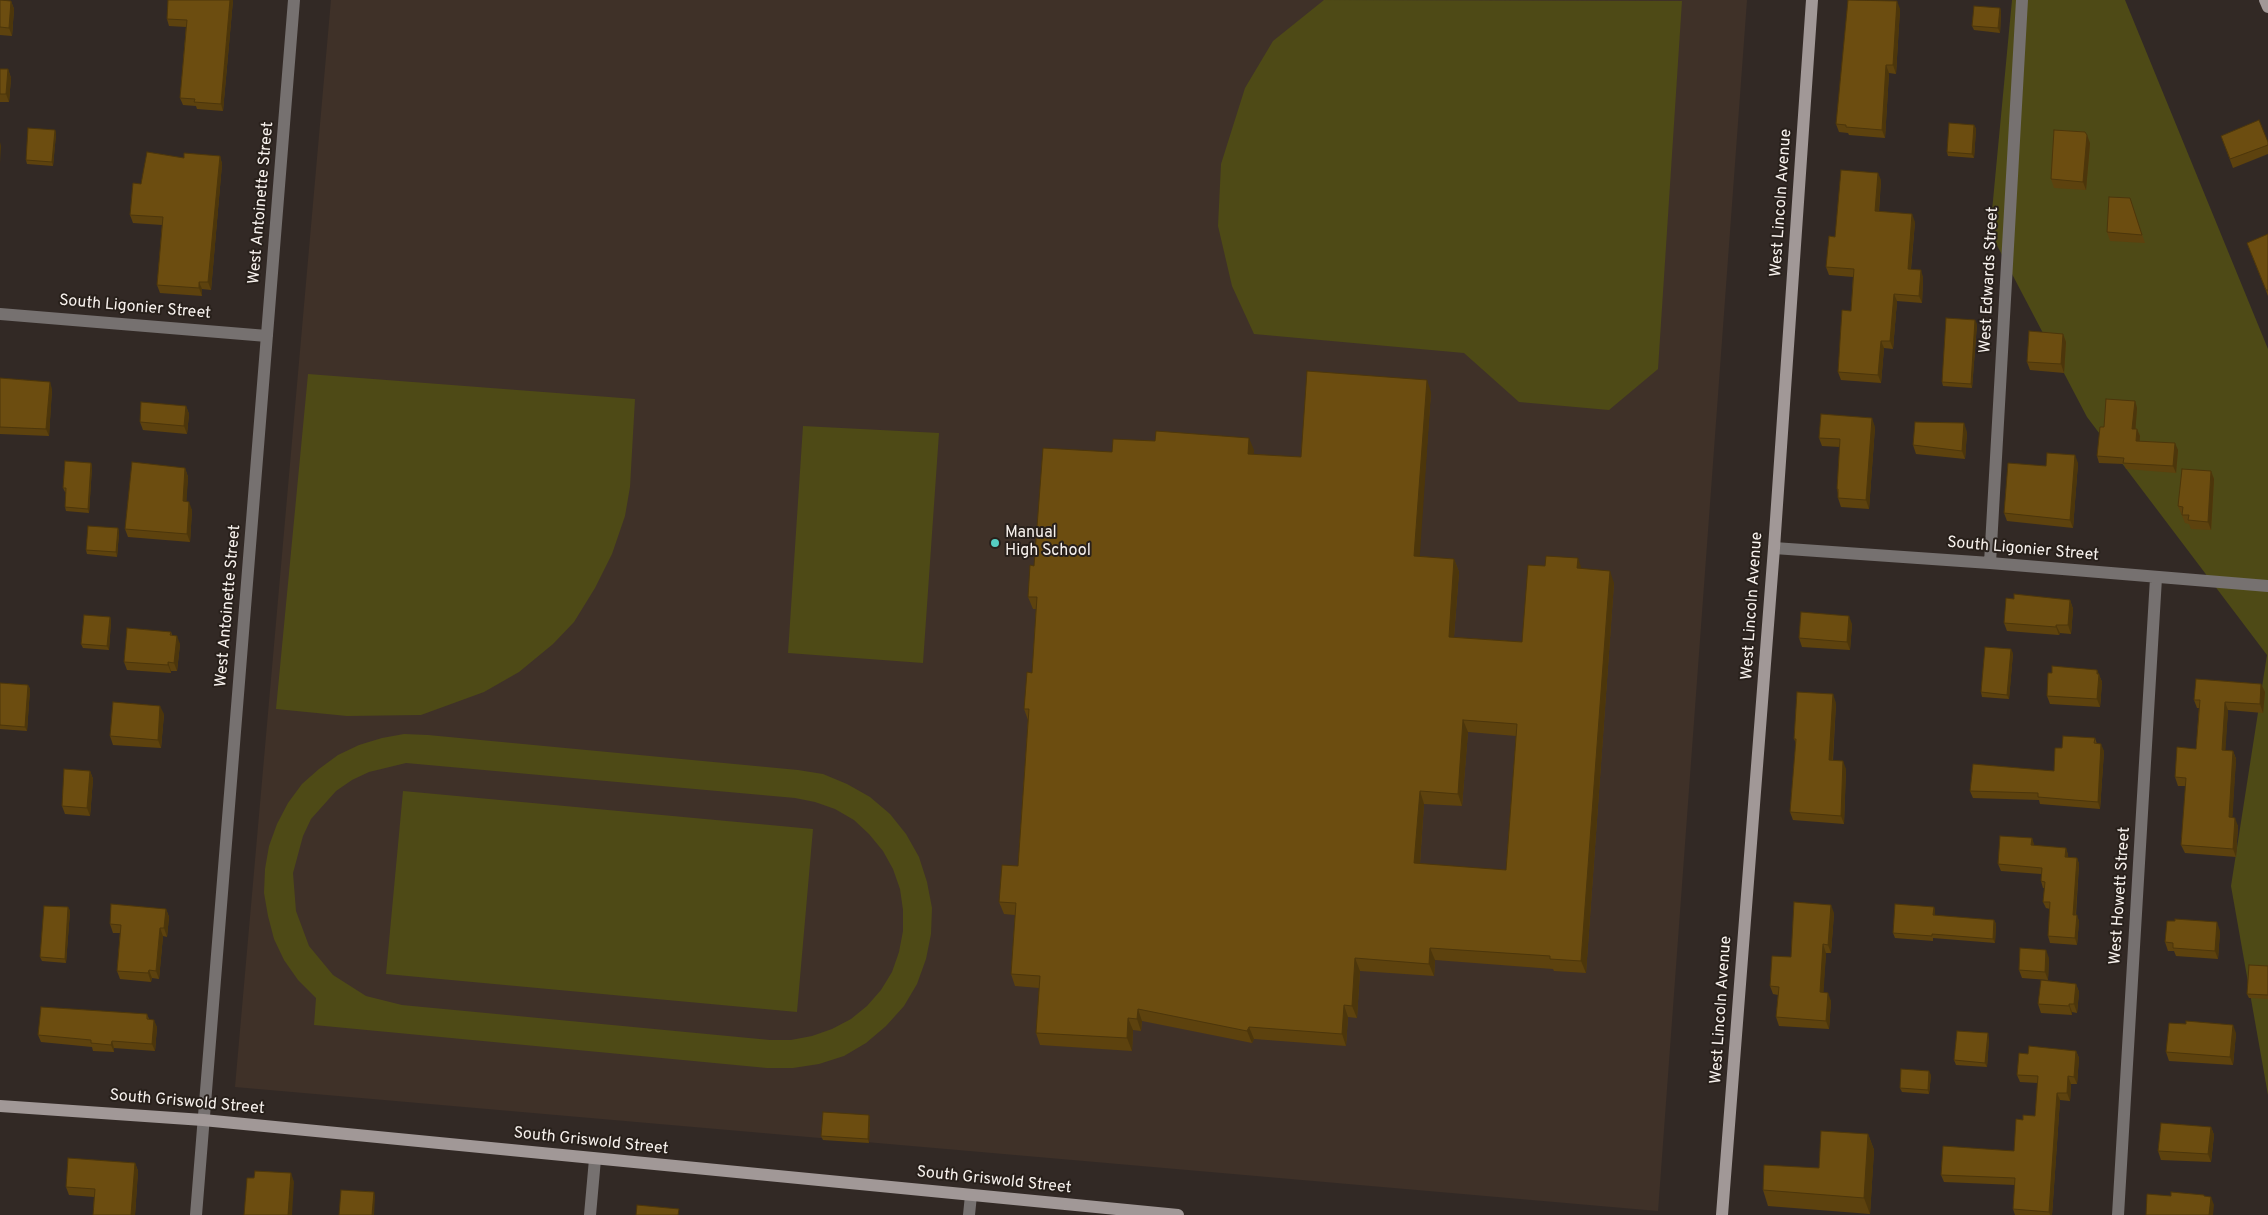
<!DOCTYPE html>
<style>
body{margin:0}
canvas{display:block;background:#322925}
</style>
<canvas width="2268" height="1215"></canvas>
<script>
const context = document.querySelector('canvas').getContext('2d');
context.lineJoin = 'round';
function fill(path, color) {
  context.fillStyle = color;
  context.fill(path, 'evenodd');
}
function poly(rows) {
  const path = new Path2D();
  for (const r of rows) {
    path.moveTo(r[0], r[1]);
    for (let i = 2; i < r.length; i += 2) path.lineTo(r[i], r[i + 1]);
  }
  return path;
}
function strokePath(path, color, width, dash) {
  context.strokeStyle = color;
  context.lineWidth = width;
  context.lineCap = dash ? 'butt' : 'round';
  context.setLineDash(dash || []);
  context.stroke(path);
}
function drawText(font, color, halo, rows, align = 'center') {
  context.font = font + ' Overpass,sans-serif';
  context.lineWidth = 4;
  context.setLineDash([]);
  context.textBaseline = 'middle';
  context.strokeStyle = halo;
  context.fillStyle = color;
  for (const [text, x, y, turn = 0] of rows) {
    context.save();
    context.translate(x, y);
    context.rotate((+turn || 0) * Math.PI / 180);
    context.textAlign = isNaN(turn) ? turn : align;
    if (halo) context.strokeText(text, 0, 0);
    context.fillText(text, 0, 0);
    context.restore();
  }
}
fill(poly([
 [331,0,1747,0,1658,1211,235,1087]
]), '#3f3128');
fill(poly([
 [1324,0,1682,1,1658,369,1609,410,1519,402,1464,353,1254,334,1232,286,1218,226,1221,164,1245,88,1273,41],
 [2012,0,2125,0,2268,349,2268,1095,2231,886,2267,655,2087,417,1990,232],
 [308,374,635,399,630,487,625,516,612,554,595,588,574,622,553,644,519,672,484,692,421,715,347,716,276,709],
 [803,426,939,433,923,663,788,653],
 [404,734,428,735,798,770,823,774,847,784,870,797,890,814,906,834,919,857,927,882,932,908,931,934,926,959,917,984,904,1006,886,1026,866,1043,844,1056,819,1064,793,1068,767,1068,314,1025,316,998,298,980,284,960,274,939,268,916,264,893,265,869,269,846,277,824,288,803,302,784,319,769,338,755,359,745,382,738],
 [406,763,795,798,815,802,835,809,854,820,869,834,883,851,893,869,900,889,903,910,903,931,899,952,892,972,881,990,867,1006,851,1019,832,1029,812,1036,791,1040,770,1040,402,1005,366,996,333,975,309,946,296,911,293,873,303,836,311,819,336,791,352,780,369,772],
 [403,791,813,829,797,1012,386,974]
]), '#4e4a16');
strokePath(poly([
 [0,314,267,336],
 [1774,548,1990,563,2268,586],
 [1990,563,2022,0],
 [196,1215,294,0],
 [590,1215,595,1159],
 [969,1215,971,1195],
 [2118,1215,2156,578]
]), '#767170', 12);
strokePath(poly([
 [2265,0,2268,7],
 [0,1106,203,1120,1178,1215],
 [1722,1215,1774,548,1812,0]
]), '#a19897', 12);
fill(poly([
 [0,0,11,1,14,9,12,36,0,35],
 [233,0,223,111,197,109,196,106,183,105,180,98,186,27,169,26,167,19],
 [2000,8,2001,12,2000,33,1974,30,1972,26],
 [1900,9,1896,74,1889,73,1885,138,1849,135,1848,133,1839,132,1836,124],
 [0,69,8,69,11,78,9,102,0,102],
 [1974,125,1976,129,1974,158,1948,156,1947,152],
 [55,130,56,134,53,166,27,164,26,160],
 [2221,136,2268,142,2268,154,2233,168],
 [2090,143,2086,190,2054,188,2051,179],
 [220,156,222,164,211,290,202,289,202,296,160,293,157,285,162,225,133,223,130,215,141,184,184,158],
 [1881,180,1879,212,1915,222,1911,269,1923,277,1922,303,1897,301,1893,349,1884,348,1881,383,1841,380,1838,372,1851,311,1853,277,1829,275,1826,267,1835,237],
 [2130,198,2145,243,2110,241,2107,232],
 [2268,234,2268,296,2247,243],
 [1977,324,1972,388,1943,386,1942,382],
 [2063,334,2066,342,2064,373,2030,370,2027,362],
 [0,378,52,389,49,436,0,434],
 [1431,392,1419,556,1454,559,1459,572,1454,637,1522,642,1582,569,1614,583,1586,973,1554,971,1553,969,1435,960,1434,976,1360,971,1357,1018,1348,1017,1346,1046,1254,1039,1252,1043,1142,1021,1141,1031,1133,1030,1132,1051,1040,1045,1036,1033,1039,988,1015,986,1011,974,1015,915,1004,914,999,902,1018,866,1028,720,1024,709,1032,673,1036,609,1033,609,1028,597,1034,566,1112,452,1254,450,1253,454,1301,457],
 [1468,732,1516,736,1506,870,1420,864,1424,804,1462,806],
 [2135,401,2137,408,2135,429,2137,429,2140,436,2139,441,2178,450,2176,473,2126,469,2124,464,2099,463,2097,456,2104,427],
 [186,406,189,414,187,434,143,430,140,422],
 [1875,427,1869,509,1841,507,1838,498,1838,493,1837,489,1840,447,1822,446,1819,438],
 [1967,432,1965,459,1916,454,1913,445],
 [91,463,92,467,89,513,66,511,65,507,66,492,65,492,63,488],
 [2078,463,2073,528,2007,521,2004,513,2046,466],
 [185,468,188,477,186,502,192,510,190,542,128,537,125,529],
 [2211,471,2214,479,2211,530,2191,529,2189,524,2185,523,2178,506],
 [118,528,119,533,117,557,87,554,86,550],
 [2070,600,2073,609,2071,634,2060,633,2059,635,2007,631,2004,623],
 [110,617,111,621,109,650,83,648,81,644],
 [1852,624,1850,650,1802,647,1799,638],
 [171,632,172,635,180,644,177,671,171,671,171,673,127,670,124,662],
 [2013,653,2009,699,1982,697,1981,692],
 [2097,670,2102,682,2100,707,2050,704,2047,696,2052,673],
 [0,683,28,685,30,689,27,731,0,729],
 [2261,684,2265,692,2263,713,2228,710,2225,750,2233,751,2236,759,2232,817,2238,826,2236,857,2185,853,2181,845,2186,786,2178,786,2175,777,2196,749,2199,708,2197,708,2194,700],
 [1836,703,1833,760,1846,769,1844,824,1793,820,1790,812,1796,743,1794,739],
 [164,714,161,748,113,745,110,736],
 [2095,738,2097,744,2104,751,2100,809,2040,804,2039,800,1973,798,1970,791,2054,771,2062,748],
 [90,771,93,779,90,816,65,814,62,806],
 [2032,838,2034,846,2066,848,2068,855,2068,857,2077,858,2079,864,2076,915,2079,921,2077,945,2050,943,2048,936,2050,909,2046,908,2043,902,2045,888,2043,888,2041,881,2041,874,2001,871,1998,864],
 [68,907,70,911,66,963,42,961,40,957],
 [1934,907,1935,911,1935,916,1994,920,1996,924,1995,943,1933,938,1933,941,1895,938,1893,933],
 [166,909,169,917,167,937,163,936,159,979,152,978,151,982,120,979,117,971,120,933,113,933,110,924],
 [1834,913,1831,953,1826,953,1823,993,1831,1001,1829,1029,1779,1026,1776,1017,1778,995,1773,994,1770,986],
 [2220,931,2218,959,2176,956,2174,951,2168,951,2165,942],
 [2049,958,2048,980,2022,978,2019,970],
 [2268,966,2268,999,2249,998,2247,994],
 [2076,984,2079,992,2077,1013,2072,1012,2072,1015,2041,1013,2038,1004],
 [147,1014,149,1019,157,1027,155,1051,114,1048,114,1052,93,1051,92,1047,41,1042,38,1035],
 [2186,1024,2236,1033,2233,1065,2169,1061,2166,1052],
 [1989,1038,1987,1067,1956,1065,1954,1060],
 [2076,1051,2079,1058,2077,1084,2071,1084,2070,1101,2060,1100,2052,1215,2015,1215,2013,1209,2015,1185,1944,1182,1941,1175,2014,1151,2023,1120,2035,1116,2038,1083,2020,1082,2017,1075,2028,1054],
 [1931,1075,1929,1094,1902,1092,1900,1088],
 [869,1115,870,1119,869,1143,823,1140,821,1136],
 [2211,1127,2214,1135,2211,1162,2161,1160,2158,1151],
 [1868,1134,1874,1150,1870,1214,1768,1206,1763,1190,1819,1168],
 [135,1163,138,1171,135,1215,93,1215,94,1197,69,1195,66,1187]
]), '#5d420e');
fill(poly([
 [230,0,233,0,223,111,221,104],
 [11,1,14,9,12,36,9,28],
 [1897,1,1900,9,1896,74,1893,65],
 [2000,8,2001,12,2000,33,1998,28],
 [1886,65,1889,73,1885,138,1882,130],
 [8,69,11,78,9,102,6,94],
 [1974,125,1976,129,1974,158,1972,154],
 [55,130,56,134,53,166,52,162],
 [2087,135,2090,143,2086,190,2083,182],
 [0,142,1,146,0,163],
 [220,156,222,164,211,290,208,282],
 [1878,173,1881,180,1878,219,1875,211],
 [1912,214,1915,222,1910,276,1908,269],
 [1921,270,1923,277,1922,303,1919,296],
 [199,282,202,289,202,296,199,288],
 [1894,294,1897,301,1893,349,1890,341],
 [1975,320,1977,324,1972,388,1971,384],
 [2063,334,2066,342,2064,373,2061,364],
 [1881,341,1884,348,1881,383,1878,375],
 [1427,380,1431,392,1419,568,1414,556],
 [50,382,52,389,49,436,46,429],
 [2135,401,2137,408,2135,436,2132,429],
 [186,406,189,414,187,434,184,426],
 [1872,418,1875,427,1869,509,1866,500],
 [1964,423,1967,432,1965,459,1962,451],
 [2137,429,2140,436,2139,447,2136,441],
 [1249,438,1254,450,1253,466,1248,454],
 [2175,443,2178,450,2176,473,2173,466],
 [2075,455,2078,463,2073,528,2070,520],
 [91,463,92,467,89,513,88,509],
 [185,468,188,477,186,510,183,501],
 [2211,471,2214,479,2211,530,2208,522],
 [189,502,192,510,190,542,187,534],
 [118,528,119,533,117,557,116,552],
 [1578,558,1582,570,1577,568],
 [1454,559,1459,572,1453,649,1449,637],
 [1610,571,1614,583,1586,973,1581,961],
 [2070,600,2073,609,2071,634,2068,625],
 [1849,616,1852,624,1850,650,1847,642],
 [110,617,111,621,109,650,107,646],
 [2056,625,2060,633,2059,635,2056,627],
 [177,636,180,644,177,671,174,663],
 [2011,649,2013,653,2009,699,2007,695],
 [168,662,171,671,171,673,168,665],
 [2097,670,2102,682,2100,707,2097,699],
 [2261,684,2265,692,2263,713,2260,704],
 [28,685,30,689,27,731,25,727],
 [1833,694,1836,703,1832,768,1829,760],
 [2225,702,2228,710,2225,758,2222,750],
 [160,706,164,714,161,748,158,740],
 [1463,720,1468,732,1462,806,1458,794],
 [2101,744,2104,751,2100,809,2098,802],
 [2233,751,2236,759,2232,826,2229,817],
 [1843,761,1846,769,1844,824,1841,816],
 [90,771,93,779,90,816,87,808],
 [1420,791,1424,804,1419,876,1414,863],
 [2235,818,2238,826,2236,857,2233,849],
 [2032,838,2034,844,2034,852,2031,845],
 [2066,848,2068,855,2067,863,2065,857],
 [2077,858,2079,864,2075,921,2073,915],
 [1831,905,1834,913,1831,953,1828,945],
 [68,907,70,911,66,963,65,959],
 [1934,907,1935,911,1935,920,1933,915],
 [166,909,169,917,167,937,164,928],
 [2077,915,2079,921,2077,945,2075,938],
 [1994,920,1996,924,1995,943,1993,939],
 [2217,922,2220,931,2218,959,2215,951],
 [160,928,163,936,159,979,156,971],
 [1823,944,1826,953,1823,1001,1820,992],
 [1430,948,1435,960,1434,976,1429,964],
 [2046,950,2049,958,2048,980,2045,972],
 [1355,958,1360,971,1357,1018,1352,1006],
 [149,970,152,978,151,982,148,973],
 [2076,984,2079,992,2077,1013,2074,1004],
 [1828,993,1831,1001,1829,1029,1826,1021],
 [2069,1004,2072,1012,2072,1015,2069,1006],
 [1344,1005,1348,1017,1346,1046,1342,1034],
 [1138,1009,1142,1021,1141,1031,1137,1019],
 [1128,1018,1133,1030,1132,1051,1127,1038],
 [154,1020,157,1027,155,1051,152,1044],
 [2233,1025,2236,1033,2233,1065,2230,1057],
 [1249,1027,1254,1039,1252,1043,1247,1031],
 [1988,1033,1989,1038,1987,1067,1985,1063],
 [112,1041,114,1048,114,1052,111,1045],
 [2076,1051,2079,1058,2077,1084,2074,1077],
 [1929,1071,1931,1075,1929,1094,1928,1090],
 [2068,1076,2071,1084,2070,1101,2067,1093],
 [2057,1093,2060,1100,2052,1215,2050,1215,2049,1212],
 [869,1115,870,1119,869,1143,868,1139],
 [2211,1127,2214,1135,2211,1162,2208,1154],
 [1868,1134,1874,1150,1870,1214,1864,1198],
 [135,1163,138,1171,135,1215,131,1215],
 [291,1173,294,1182,292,1215,288,1215],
 [374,1192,375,1196,374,1215,372,1215],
 [2211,1197,2214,1205,2213,1215,2209,1215]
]), '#4c360b');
const building = poly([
 [0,0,11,1,9,28,0,27,0,0],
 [168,0,230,0,221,104,194,102,195,99,180,98,187,20,167,19,168,0],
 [1848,0,1897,1,1893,65,1886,65,1882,130,1846,127,1846,125,1836,124,1848,0],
 [1974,6,2000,8,1998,28,1972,26,1974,6],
 [0,69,8,69,6,94,0,94,0,69],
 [2259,120,2268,142,2268,145,2230,159,2221,136,2259,120],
 [1949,123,1974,125,1972,154,1947,152,1949,123],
 [28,128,55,130,52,162,26,160,28,128],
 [2054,130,2085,132,2087,135,2083,182,2051,179,2054,130],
 [147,152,184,158,184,153,220,156,208,282,199,282,199,288,157,285,163,217,130,215,133,183,141,184,147,152],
 [1841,170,1878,173,1875,211,1912,214,1908,269,1921,270,1919,296,1894,294,1890,341,1881,341,1878,375,1838,372,1842,310,1851,311,1854,269,1826,267,1829,236,1835,237,1841,170],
 [2109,197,2130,198,2142,235,2107,232,2109,197],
 [2268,234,2268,290,2266,290,2247,243,2268,234],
 [1946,318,1975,320,1971,384,1942,382,1946,318],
 [2029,331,2063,334,2061,364,2027,362,2029,331],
 [1307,371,1427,380,1414,556,1454,559,1449,637,1522,642,1528,565,1545,566,1546,556,1578,558,1577,568,1610,571,1581,961,1550,959,1550,956,1430,948,1429,964,1355,958,1352,1006,1344,1005,1342,1034,1249,1027,1247,1031,1138,1009,1137,1019,1128,1018,1127,1038,1036,1033,1040,976,1011,974,1016,903,999,902,1002,865,1018,866,1029,709,1024,709,1027,672,1032,673,1037,597,1028,597,1030,565,1034,566,1043,448,1112,452,1113,439,1155,441,1156,431,1249,438,1248,454,1301,457,1307,371],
 [1463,720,1517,724,1506,870,1414,863,1420,791,1458,794,1463,720],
 [0,378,50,382,46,429,0,427,0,378],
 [2106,399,2135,401,2132,429,2137,429,2136,441,2175,443,2173,466,2123,463,2124,458,2097,456,2100,427,2104,427,2106,399],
 [141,402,186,406,184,426,140,422,141,402],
 [1821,414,1872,418,1866,500,1838,498,1838,489,1837,489,1840,439,1819,438,1821,414],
 [1915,422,1964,423,1962,451,1913,445,1915,422],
 [2047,453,2075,455,2070,520,2004,513,2008,463,2046,466,2047,453],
 [65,461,91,463,88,509,65,507,66,488,63,488,65,461],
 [132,462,185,468,183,501,189,502,187,534,125,529,132,462],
 [2182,469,2211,471,2208,522,2188,520,2189,515,2182,515,2183,507,2178,506,2182,469],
 [88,526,118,528,116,552,86,550,88,526],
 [2014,594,2070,600,2068,625,2056,625,2056,627,2004,623,2006,598,2014,599,2014,594],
 [1801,612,1849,616,1847,642,1799,638,1801,612],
 [84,615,110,617,107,646,81,644,84,615],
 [127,628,171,632,170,635,177,636,174,663,168,662,168,665,124,662,127,628],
 [1985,647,2011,649,2007,695,1981,692,1985,647],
 [2052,666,2097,670,2097,674,2099,674,2097,699,2047,696,2048,673,2052,673,2052,666],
 [2196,679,2261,684,2260,704,2225,702,2222,750,2233,751,2229,817,2235,818,2233,849,2181,845,2186,778,2175,777,2177,747,2196,749,2200,700,2194,700,2196,679],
 [0,683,28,685,25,727,0,725,0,683],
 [1797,692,1833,694,1829,760,1843,761,1841,816,1790,812,1796,739,1794,739,1797,692],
 [113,702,160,706,158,740,110,736,113,702],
 [2063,736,2095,738,2094,743,2101,744,2098,802,2038,797,2038,793,1970,791,1973,764,2054,771,2055,748,2062,748,2063,736],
 [64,769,90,771,87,808,62,806,64,769],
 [2000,836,2032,838,2031,845,2066,848,2065,857,2077,858,2073,915,2077,915,2075,938,2048,936,2050,902,2043,902,2045,882,2041,881,2042,868,1998,864,2000,836],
 [1794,902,1831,905,1828,945,1823,944,1820,992,1828,993,1826,1021,1776,1017,1779,987,1770,986,1772,956,1791,957,1794,902],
 [111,904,166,909,164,928,160,928,156,971,149,970,148,973,117,971,121,925,110,924,111,904],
 [1895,904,1934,907,1933,915,1994,920,1993,939,1932,934,1932,936,1893,933,1895,904],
 [44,906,68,907,65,959,40,957,44,906],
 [2175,919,2217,922,2215,951,2173,948,2173,943,2165,942,2167,921,2175,921,2175,919],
 [2020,948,2046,950,2045,972,2019,970,2020,948],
 [2249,965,2268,966,2268,995,2247,994,2249,965],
 [2041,980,2076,984,2074,1004,2069,1004,2069,1006,2038,1004,2041,980],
 [41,1007,147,1014,147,1019,154,1020,152,1044,112,1041,111,1045,91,1043,91,1040,38,1035,41,1007],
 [2186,1021,2233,1025,2230,1057,2166,1052,2169,1023,2186,1024,2186,1021],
 [1957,1031,1988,1033,1985,1063,1954,1060,1957,1031],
 [2029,1046,2076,1051,2074,1077,2068,1076,2067,1093,2057,1093,2049,1212,2013,1209,2015,1178,1941,1175,1943,1146,2014,1151,2016,1119,2023,1120,2023,1115,2035,1116,2038,1076,2017,1075,2019,1053,2028,1054,2029,1046],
 [1901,1069,1929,1071,1928,1090,1900,1088,1901,1069],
 [823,1112,869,1115,868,1139,821,1136,823,1112],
 [2161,1123,2211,1127,2208,1154,2158,1151,2161,1123],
 [1821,1131,1868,1134,1864,1198,1763,1190,1764,1165,1819,1168,1821,1131],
 [68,1158,135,1163,131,1215,93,1215,95,1189,66,1187,68,1158],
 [255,1171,291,1173,288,1215,244,1215,247,1178,254,1178,255,1171],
 [341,1190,374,1192,372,1215,339,1215,341,1190],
 [2171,1192,2204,1195,2204,1196,2211,1197,2209,1215,2146,1215,2147,1194,2171,1196,2171,1192],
 [637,1205,679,1209,678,1215,636,1215,637,1205]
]);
fill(building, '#6c4d10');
strokePath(building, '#4c360b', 1);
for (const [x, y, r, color] of [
 [995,543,5,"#56cec3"]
]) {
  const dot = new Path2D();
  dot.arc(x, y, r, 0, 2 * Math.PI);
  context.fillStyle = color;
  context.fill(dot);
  strokePath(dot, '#28201b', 2);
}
drawText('16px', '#f7f1ed', '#28201b', [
 ["West Antoinette Street",262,203,-85],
 ["West Lincoln Avenue",1782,203,-86],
 ["West Edwards Street",1990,280,-87],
 ["South Ligonier Street",135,308,5],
 ["South Ligonier Street",2023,550,5],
 ["West Antoinette Street",229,606,-85],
 ["West Lincoln Avenue",1753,606,-86],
 ["West Howett Street",2121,896,-86],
 ["West Lincoln Avenue",1722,1010,-86],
 ["South Griswold Street",187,1103,5],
 ["South Griswold Street",591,1142,6],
 ["South Griswold Street",994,1181,6]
]);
drawText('16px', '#f7f1ed', '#28201b', [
 ["Manual",1005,534],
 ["High School",1005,552]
], 'left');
</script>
